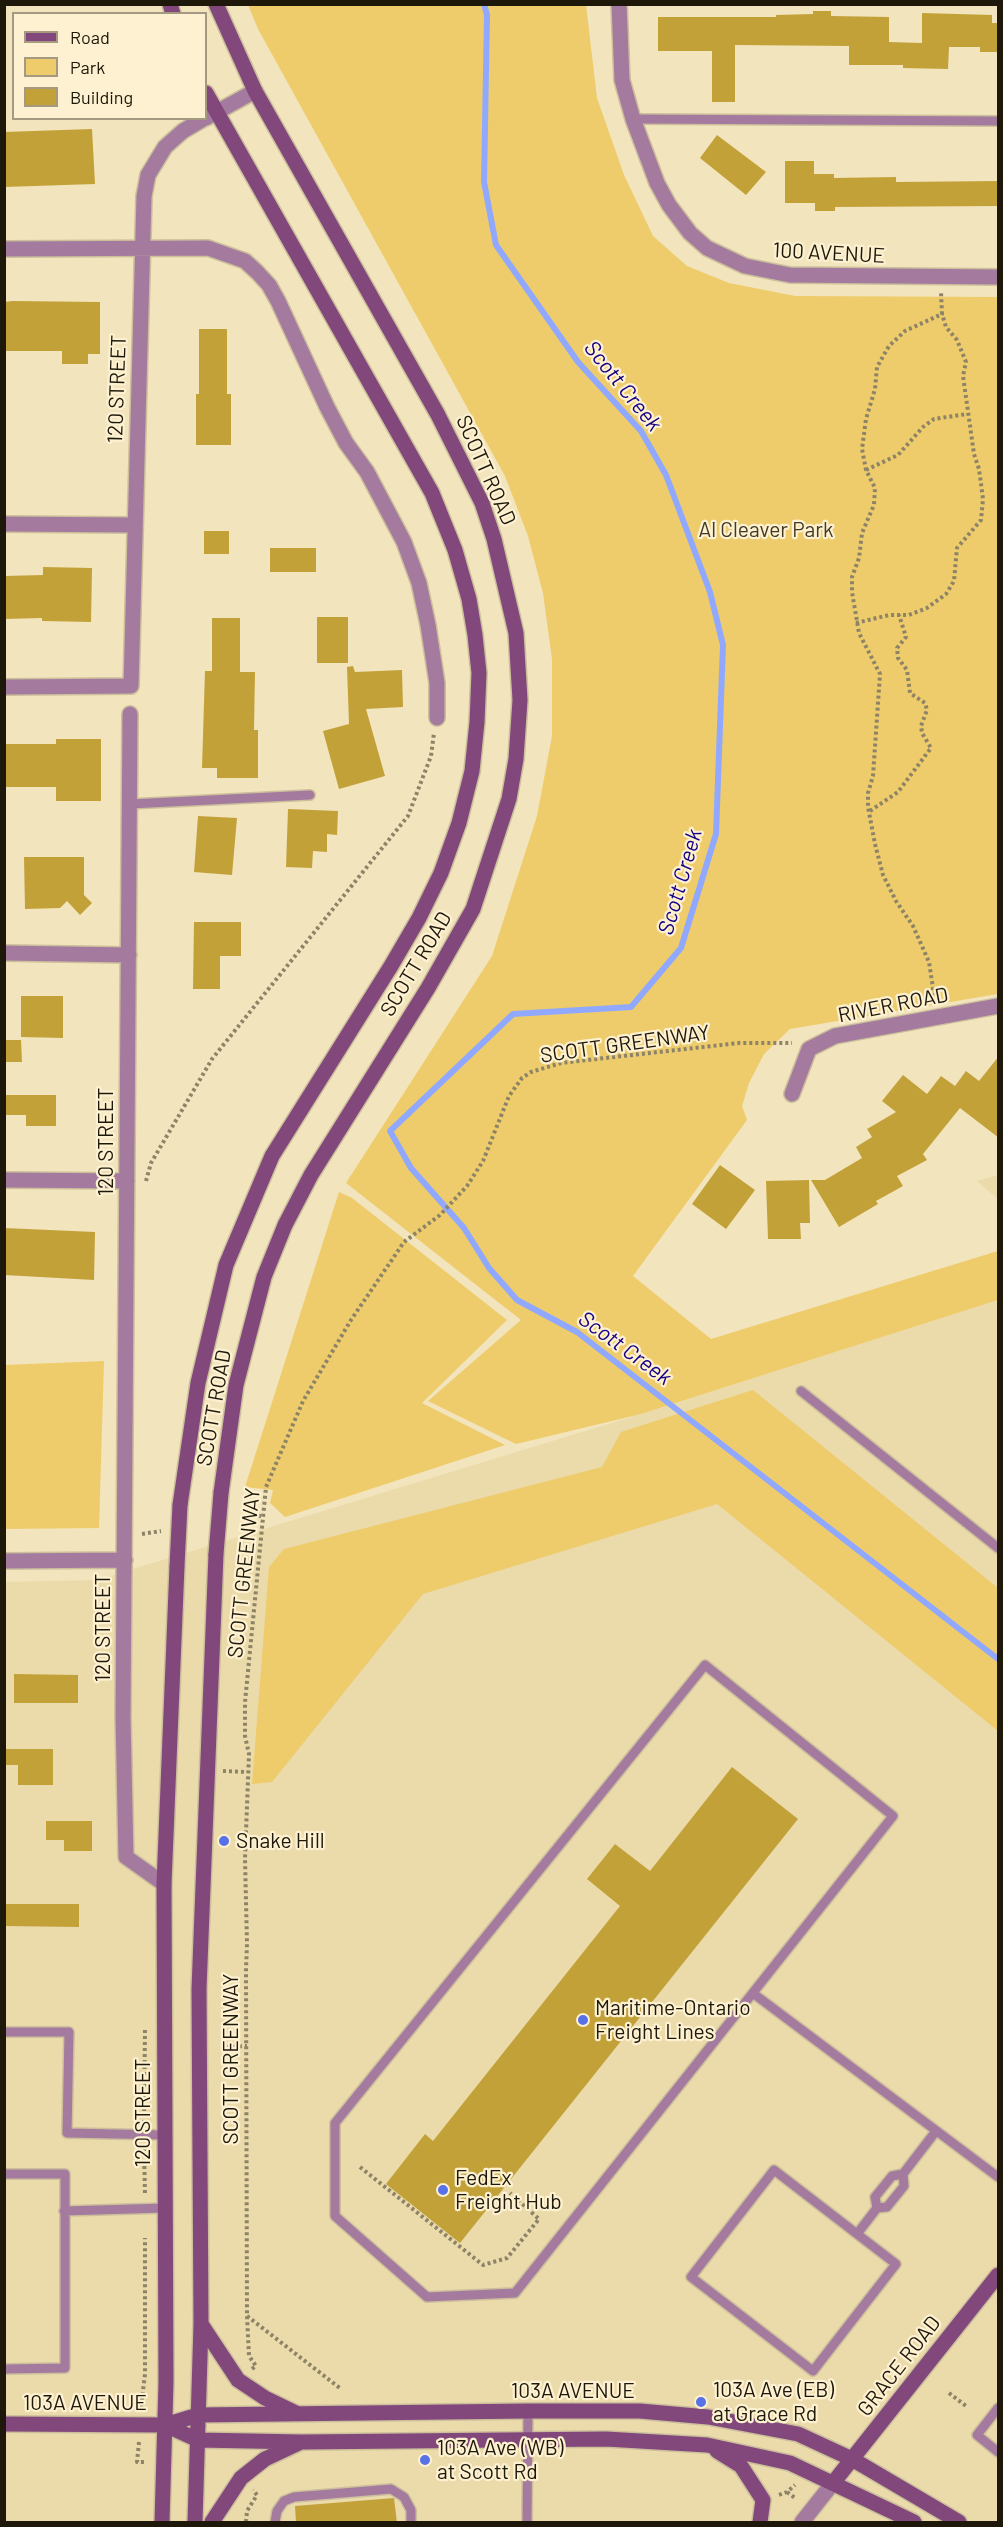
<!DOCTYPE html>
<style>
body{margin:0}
#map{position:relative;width:1003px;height:2527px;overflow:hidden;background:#f2e4bc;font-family:Barlow,sans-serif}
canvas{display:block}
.frame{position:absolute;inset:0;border:6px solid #1d1809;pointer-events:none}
.legend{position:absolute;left:12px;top:12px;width:195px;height:108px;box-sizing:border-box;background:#fdf1d1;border:2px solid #a39a81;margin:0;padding:8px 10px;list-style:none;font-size:18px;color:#1d1809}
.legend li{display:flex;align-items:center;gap:12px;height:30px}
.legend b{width:30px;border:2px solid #a39a81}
</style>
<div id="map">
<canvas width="1003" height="2527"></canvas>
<div class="frame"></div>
<ul class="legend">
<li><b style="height:8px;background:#82487c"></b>Road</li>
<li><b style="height:16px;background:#eecc6c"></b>Park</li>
<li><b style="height:16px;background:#c3a139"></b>Building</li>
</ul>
</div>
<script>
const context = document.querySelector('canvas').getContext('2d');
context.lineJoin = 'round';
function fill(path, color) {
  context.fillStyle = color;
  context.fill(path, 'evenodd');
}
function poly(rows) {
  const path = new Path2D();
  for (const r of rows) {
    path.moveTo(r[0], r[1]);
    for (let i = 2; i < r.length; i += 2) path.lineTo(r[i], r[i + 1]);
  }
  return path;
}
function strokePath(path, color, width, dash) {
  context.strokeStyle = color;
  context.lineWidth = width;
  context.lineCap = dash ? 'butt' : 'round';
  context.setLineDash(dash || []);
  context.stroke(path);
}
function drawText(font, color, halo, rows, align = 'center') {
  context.font = font + ' Barlow,sans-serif';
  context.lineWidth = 4.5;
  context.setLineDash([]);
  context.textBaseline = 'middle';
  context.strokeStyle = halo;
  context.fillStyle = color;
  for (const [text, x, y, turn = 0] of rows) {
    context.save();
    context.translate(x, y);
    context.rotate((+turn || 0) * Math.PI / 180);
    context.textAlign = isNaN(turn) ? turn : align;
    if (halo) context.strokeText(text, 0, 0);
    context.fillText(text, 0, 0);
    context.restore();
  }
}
fill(poly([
 [998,1175,998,1199,977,1181],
 [998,1300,998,2522,5,2522,4,1582,97,1580,641,1414]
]), '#ebdaaa');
fill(poly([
 [248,5,586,5,597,98,624,175,653,236,687,266,729,283,795,296,998,297,998,994,790,1029,764,1054,749,1083,742,1106,747,1120,633,1276,711,1339,998,1251,998,1300,641,1414,516,1444,428,1401,521,1320,346,1183,492,956,537,816,552,736,552,659,543,593,528,536,505,476,258,29],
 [339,1192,352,1198,507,1320,422,1403,505,1445,285,1517,270,1503,273,1490,245,1487],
 [104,1361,99,1528,5,1529,5,1365],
 [753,1390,998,1588,998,1731,717,1504,423,1594,272,1782,252,1784,269,1567,284,1549,602,1467,621,1432]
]), '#eecc6c');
strokePath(poly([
 [484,4,487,15,484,182,496,245,578,362,641,431,666,475,710,592,723,645,716,834,681,948,631,1007,513,1014,390,1131,411,1168,464,1228,489,1268,517,1300,577,1332,998,1659]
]), '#90a9fe', 6);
fill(poly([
 [813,11,831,11,831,16,889,17,889,42,922,43,922,13,992,15,992,23,999,23,999,52,980,52,980,47,949,47,948,69,903,68,903,65,849,65,849,46,735,45,735,102,712,102,712,51,658,51,658,17,776,17,776,15,813,14],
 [92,129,95,184,4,187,4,132],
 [717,135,766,172,746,195,700,158],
 [785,161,814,161,814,174,834,174,834,178,896,177,896,182,999,181,999,206,835,207,835,211,815,211,815,203,785,203],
 [13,301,100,302,100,354,88,354,88,364,62,364,62,351,4,351,4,302],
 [199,329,227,329,227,394,231,394,231,445,196,445,196,394,199,394],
 [204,531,229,531,229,554,204,554],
 [270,548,316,548,316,572,270,572],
 [43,567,92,568,91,622,42,621,42,618,4,619,4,576,43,575],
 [317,617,348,617,348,663,317,663],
 [212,618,240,618,240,672,255,672,254,730,258,730,258,778,217,778,217,768,202,768,205,671,212,671],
 [353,666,355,672,402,670,403,707,366,709,385,776,339,789,323,731,349,724,347,667],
 [56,739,101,739,101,801,56,801,56,787,6,787,6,744,56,744],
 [288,809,338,811,337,835,327,834,327,852,313,851,312,868,286,867],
 [198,816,237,818,232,875,194,872],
 [24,857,84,857,84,895,92,903,80,915,67,901,60,908,25,909],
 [194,922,241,922,241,956,220,956,220,989,193,989],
 [21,996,63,996,63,1038,21,1037],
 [4,1040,21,1040,22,1062,4,1062],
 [999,1056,999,1138,960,1108,923,1154,927,1160,897,1176,903,1186,876,1201,878,1204,839,1227,811,1180,825,1180,862,1158,856,1147,872,1137,867,1129,896,1112,882,1101,903,1075,927,1094,941,1076,955,1086,966,1071,979,1081],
 [4,1095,56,1095,56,1126,26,1126,26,1115,4,1115],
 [720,1165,755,1190,726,1229,692,1204],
 [809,1180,810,1223,800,1223,801,1239,768,1239,766,1181],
 [4,1228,95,1232,94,1280,4,1275],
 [14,1674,78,1675,78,1703,14,1703],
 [4,1749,53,1749,53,1785,18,1785,18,1765,4,1765],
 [732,1767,798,1819,460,2243,386,2184,425,2134,433,2141,620,1906,587,1879,615,1844,650,1871],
 [46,1821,92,1821,92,1851,64,1851,64,1840,46,1840],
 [4,1904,79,1904,79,1927,4,1926],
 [394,2498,397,2523,296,2523,295,2506]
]), '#c3a139');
const lane = poly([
 [633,119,998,121],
 [130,804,310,795],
 [801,1391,998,1548],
 [705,1665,893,1816,515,2293,427,2297,335,2216,335,2123,705,1665],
 [754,1994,998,2177],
 [4,2032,69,2032,67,2133,164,2135],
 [774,2170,896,2264,813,2371,691,2277,774,2170],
 [4,2174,65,2174,65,2368,4,2369],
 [903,2174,904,2186,887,2207,877,2208,875,2197,892,2176,903,2174,936,2131],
 [64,2211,165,2208],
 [857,2234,877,2208],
 [998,2408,977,2435,998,2452],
 [275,2522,277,2511,284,2501,294,2497,391,2489,404,2497,411,2510,411,2522],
 [527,2522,528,2411]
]);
const street = poly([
 [619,4,622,80,633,119,657,183,669,205,690,233,707,248,745,266,790,275,998,277],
 [206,118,255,91],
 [4,249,208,248,245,261,257,272,269,285,278,301,327,407,346,443,367,472,404,542,419,583,428,625,437,683,437,718],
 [4,524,134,525],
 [4,687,131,686,144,196,148,175,165,147,183,131,205,118],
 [130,714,123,1717,126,1857,164,1884],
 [4,953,129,955],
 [792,1094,809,1049,835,1036,998,1006],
 [4,1180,127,1181],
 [4,1561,125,1560],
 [802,2522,833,2483]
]);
const secondary = poly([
 [170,4,173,14],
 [216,4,255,91,438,415,482,503,494,539,516,633,520,700,516,759,509,799,473,909,428,988,311,1175,285,1225,264,1277,236,1385,221,1493],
 [180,1505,198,1383,226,1265,272,1156,391,966,419,918,441,873,459,823,472,771,477,722,479,673,475,635,469,599,455,550,432,493,206,93],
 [201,2324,238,2380,265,2398,296,2413],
 [4,2424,165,2425,198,2415,528,2411,640,2411,708,2417,798,2434,852,2459,959,2522],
 [165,2425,198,2440,302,2442,606,2439,707,2445,790,2463,914,2522],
 [717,2451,741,2466,763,2500,760,2522],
 [833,2483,998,2275],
 [162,2522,166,2382,164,1884,177,1566],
 [195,2522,201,2324,199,1989,216,1554],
 [212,2522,241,2478,265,2459,299,2443]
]);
strokePath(lane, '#ccbf9c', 12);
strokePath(street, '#ccbf9c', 18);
strokePath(secondary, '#ccbf9c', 18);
strokePath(poly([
 [866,470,898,455,923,427,934,419,967,414],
 [856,623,889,615,909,615,927,608,946,594,954,581,957,548,981,520,983,499,979,469,974,454,963,376,966,362,957,340,946,327,942,314],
 [870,811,898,792,931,748,922,733,921,726,927,710,925,703,910,693,907,670,898,658,897,648,906,637,899,615],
 [932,1002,933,988,929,962,913,926,896,901,883,875,875,844,868,807,868,793,873,776,880,674,859,633,852,592,852,577,859,558,862,533,874,505,875,488,866,470,862,449,866,419,875,389,877,367,889,346,905,331,942,314,941,292],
 [146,1181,151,1163,212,1059,408,816,431,756,434,733],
 [246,1515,263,1516],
 [142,1534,161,1531],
 [223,1771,247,1772],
 [227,2047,247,2046],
 [144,2123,145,2028],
 [144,2148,145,2195],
 [360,2167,483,2265,507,2258,539,2219,510,2193],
 [247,2316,341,2389],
 [252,2369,256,2366,249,2356,247,2316,246,1969,247,1944,245,1858,249,1754,245,1736,245,1702,266,1487,303,1401,351,1320,404,1242,440,1215,467,1186,483,1161,509,1096,522,1078,531,1072,561,1063,739,1043,792,1043],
 [949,2393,966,2406],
 [141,2407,145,2374,145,2238],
 [139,2442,137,2462,146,2462],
 [787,2492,795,2498],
 [779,2495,787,2492,795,2485],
 [246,2522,247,2511,257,2495,253,2490]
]), '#8d8367', 4, [3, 3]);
strokePath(lane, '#a47b9f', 9);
strokePath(street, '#a47b9f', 15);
strokePath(secondary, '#82487c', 15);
const secondaryBridge = poly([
 [216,1554,221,1493],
 [177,1566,180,1505]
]);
strokePath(secondaryBridge, '#ccbf9c', 18, []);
strokePath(secondaryBridge, '#82487c', 15);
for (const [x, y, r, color] of [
 [224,1841,6,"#5771e7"],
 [583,2020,6,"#5771e7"],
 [443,2190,6,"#5771e7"],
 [701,2402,6,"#5771e7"],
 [425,2460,6,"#5771e7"]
]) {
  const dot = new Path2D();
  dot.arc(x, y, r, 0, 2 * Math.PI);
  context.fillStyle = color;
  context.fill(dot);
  strokePath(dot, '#fdf1d1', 2);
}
drawText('21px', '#1d1809', '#fdf1d1', [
 ["100 AVENUE",829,253,3],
 ["120 STREET",117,389,-88],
 ["SCOTT ROAD",486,470,66],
 ["SCOTT ROAD",416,964,-59],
 ["RIVER ROAD",893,1005,-11],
 ["SCOTT GREENWAY",625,1044,-8],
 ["120 STREET",106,1142,-90],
 ["SCOTT ROAD",214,1408,-80],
 ["SCOTT GREENWAY",244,1573,-84],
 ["120 STREET",103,1628,-90],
 ["SCOTT GREENWAY",231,2059,-90],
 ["120 STREET",143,2113,-90],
 ["GRACE ROAD",899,2366,-52],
 ["103A AVENUE",573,2391],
 ["103A AVENUE",85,2403]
]);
drawText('21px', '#423a23', '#fdf1d1', [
 ["Al Cleaver Park",766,530]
]);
drawText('21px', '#1d1809', '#fdf1d1', [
 ["Snake Hill",236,1841],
 ["Maritime-Ontario",595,2008],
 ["Freight Lines",595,2032],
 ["FedEx",455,2178],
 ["Freight Hub",455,2202],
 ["103A Ave (EB)",713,2390],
 ["at Grace Rd",713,2414],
 ["103A Ave (WB)",437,2448],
 ["at Scott Rd",437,2472]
], 'left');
drawText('italic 22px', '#160085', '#fdf1d1', [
 ["Scott Creek",623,386,51],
 ["Scott Creek",680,882,-74],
 ["Scott Creek",625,1348,36]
]);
</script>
